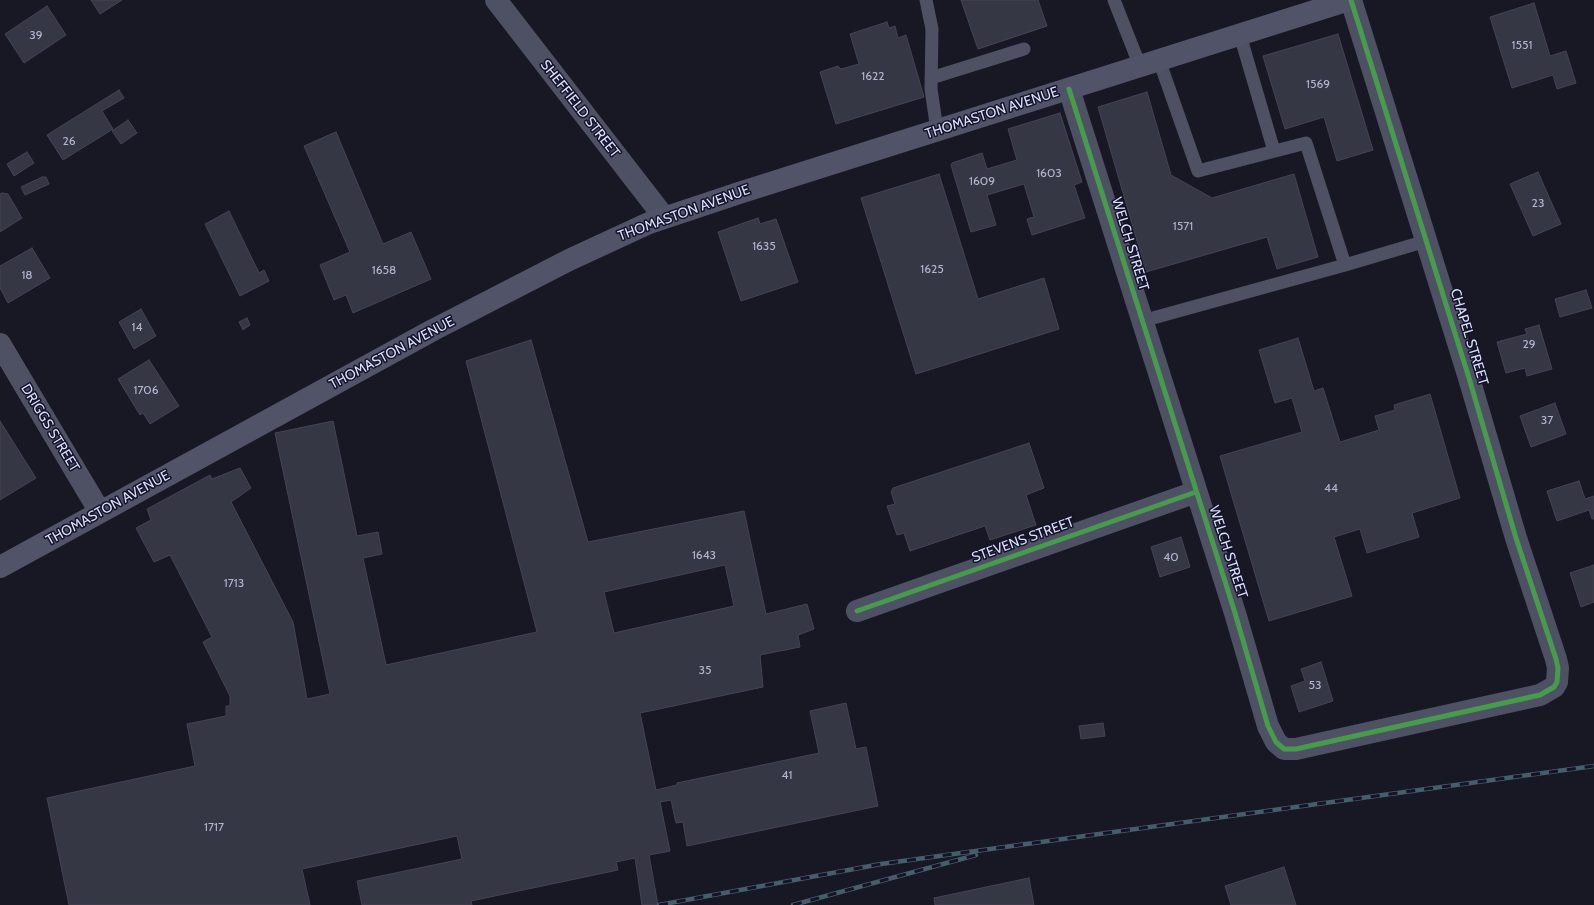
<!DOCTYPE html>
<style>
body{margin:0}
canvas{display:block;background:#181824}
</style>
<canvas width="1594" height="905"></canvas>
<script>
const context = document.querySelector('canvas').getContext('2d');
context.lineJoin = 'round';
function fill(path, color) {
  context.fillStyle = color;
  context.fill(path, 'evenodd');
}
function poly(rows) {
  const path = new Path2D();
  for (const r of rows) {
    path.moveTo(r[0], r[1]);
    for (let i = 2; i < r.length; i += 2) path.lineTo(r[i], r[i + 1]);
  }
  return path;
}
function strokePath(path, color, width, dash) {
  context.strokeStyle = color;
  context.lineWidth = width;
  context.lineCap = dash ? 'butt' : 'round';
  context.setLineDash(dash || []);
  context.stroke(path);
}
function drawText(font, color, halo, rows, align = 'center') {
  context.font = font + ' Cabin,sans-serif';
  context.lineWidth = 3;
  context.setLineDash([]);
  context.textBaseline = 'middle';
  context.strokeStyle = halo;
  context.fillStyle = color;
  for (const [text, x, y, turn = 0] of rows) {
    context.save();
    context.translate(x, y);
    context.rotate((+turn || 0) * Math.PI / 180);
    context.textAlign = isNaN(turn) ? turn : align;
    if (halo) context.strokeText(text, 0, 0);
    context.fillText(text, 0, 0);
    context.restore();
  }
}
const building = poly([
 [91,0,122,0,100,14,91,0],
 [961,0,1038,0,1047,26,978,49,961,0],
 [1534,3,1550,56,1566,51,1576,83,1557,89,1553,75,1512,88,1490,17,1534,3],
 [47,6,66,35,24,63,5,34,47,6],
 [887,22,889,28,895,26,898,38,906,35,924,97,836,124,820,72,838,66,841,69,859,64,850,34,887,22],
 [1338,34,1373,150,1337,161,1324,117,1285,129,1263,56,1338,34],
 [119,90,124,98,102,111,113,129,63,160,47,135,119,90],
 [1147,92,1171,175,1212,198,1294,174,1318,257,1277,269,1267,237,1146,272,1098,107,1147,92],
 [1060,113,1082,182,1074,185,1085,218,1032,235,1027,219,1034,217,1024,184,987,195,996,225,971,232,951,165,952,163,982,153,987,169,1017,160,1008,129,1060,113],
 [128,120,137,133,121,144,112,131,128,120],
 [336,132,383,244,411,232,431,279,353,313,346,295,334,300,320,265,350,252,304,146,336,132],
 [27,152,34,163,14,176,7,164,27,152],
 [1538,172,1561,224,1533,236,1510,184,1538,172],
 [939,174,978,299,1044,278,1059,329,916,374,861,198,939,174],
 [42,177,46,177,49,184,25,195,21,187,42,177],
 [2,193,8,194,22,218,0,232,0,194,2,193],
 [229,211,259,273,264,270,269,281,240,296,205,224,229,211],
 [758,218,760,224,776,219,798,282,741,301,718,232,758,218],
 [32,248,50,278,8,303,0,288,0,266,32,248],
 [1586,290,1592,308,1560,317,1555,299,1586,290],
 [141,309,156,336,134,349,119,322,141,309],
 [247,318,250,325,243,330,239,322,247,318],
 [1539,325,1552,369,1527,376,1525,368,1506,373,1497,342,1527,334,1525,329,1539,325],
 [1298,338,1314,391,1323,388,1340,442,1379,430,1375,416,1395,410,1394,405,1430,394,1460,498,1412,513,1419,537,1367,553,1360,529,1334,537,1352,596,1269,621,1220,456,1302,432,1292,398,1275,403,1259,350,1298,338],
 [531,340,588,542,744,511,766,614,807,604,814,629,798,635,800,647,760,655,763,687,640,713,656,790,677,785,677,783,819,753,810,711,846,703,856,749,866,747,878,806,687,846,683,822,676,823,671,800,660,802,670,851,649,855,658,905,642,905,635,858,616,862,618,870,471,901,472,905,362,905,357,881,462,859,457,836,302,869,310,905,69,905,47,798,195,766,187,724,226,716,226,706,230,706,230,696,203,642,212,637,170,555,154,562,136,528,151,520,147,509,210,475,212,479,240,468,251,488,231,502,293,622,307,699,330,694,275,433,333,421,357,536,378,532,382,554,363,558,386,665,537,632,466,361,531,340],
 [725,565,734,606,614,633,604,592,725,565],
 [149,360,179,406,150,424,143,413,140,415,118,379,149,360],
 [1555,403,1566,434,1531,447,1520,416,1555,403],
 [0,421,36,478,0,500,0,421],
 [1029,443,1044,488,1026,495,1036,525,990,540,985,526,910,551,904,533,897,535,887,506,895,504,891,492,893,488,1029,443],
 [1579,481,1585,499,1594,496,1594,519,1592,519,1589,510,1557,521,1547,491,1579,481],
 [1181,537,1190,567,1160,577,1151,547,1181,537],
 [1594,565,1594,602,1581,607,1570,573,1594,565],
 [1321,662,1333,701,1299,712,1291,686,1305,681,1301,669,1321,662],
 [1103,723,1105,736,1081,739,1079,726,1103,723],
 [1284,867,1296,905,1231,905,1225,886,1284,867],
 [1029,878,1034,905,935,905,934,898,1029,878]
]);
fill(building, '#363745');
strokePath(building, '#444356', 1);
strokePath(poly([
 [926,0,932,29,931,89,937,130],
 [1114,0,1140,66],
 [1240,35,1274,151],
 [1159,60,1198,171,1306,143,1345,265,1426,241],
 [931,78,1024,49],
 [1142,321,1345,265]
]), '#4e5063', 13);
strokePath(poly([
 [496,0,664,217],
 [1069,89,1235,613,1268,726,1276,742,1284,749,1296,749,1540,695,1554,687,1557,682,1558,668,1556,659,1516,538,1469,378,1351,0],
 [0,344,100,512],
 [857,611,1196,492]
]), '#4e5063', 22);
strokePath(poly([
 [0,567,433,330,569,260,649,223,739,193,1349,0]
]), '#515469', 22);
const rail = poly([
 [659,905,881,864,1594,766],
 [793,905,976,855]
]);
strokePath(rail, '#465e69', 4.5);
strokePath(rail, '#131329', 3, [9]);
strokePath(poly([
 [1069,89,1235,613,1268,726,1276,742,1284,749,1296,749,1540,695,1554,687,1557,682,1558,668,1556,659,1516,538,1469,378,1351,0],
 [857,611,1196,492]
]), '#469c4c', 5);
drawText('12px', '#b3b5cf', null, [
 ["39",36,35],
 ["1551",1522,45],
 ["1622",873,76],
 ["1569",1318,84],
 ["26",69,141],
 ["1603",1049,173],
 ["1609",982,181],
 ["23",1538,203],
 ["1571",1183,226],
 ["1635",764,246],
 ["1625",932,269],
 ["1658",384,270],
 ["18",27,275],
 ["14",137,327],
 ["29",1529,344],
 ["1706",146,390],
 ["37",1547,420],
 ["44",1331,488],
 ["1643",704,555],
 ["40",1171,557],
 ["1713",234,583],
 ["35",705,670],
 ["53",1315,685],
 ["41",787,775],
 ["1717",214,827]
]);
drawText('14px', '#dddffd', '#131329', [
 ["SHEFFIELD STREET",580,109,52],
 ["THOMASTON AVENUE",992,113,-18],
 ["THOMASTON AVENUE",684,213,-20],
 ["WELCH STREET",1130,244,73],
 ["CHAPEL STREET",1469,337,73],
 ["THOMASTON AVENUE",392,353,-28],
 ["DRIGGS STREET",50,428,59],
 ["THOMASTON AVENUE",108,508,-29],
 ["STEVENS STREET",1023,540,-20],
 ["WELCH STREET",1228,552,72]
]);
</script>
